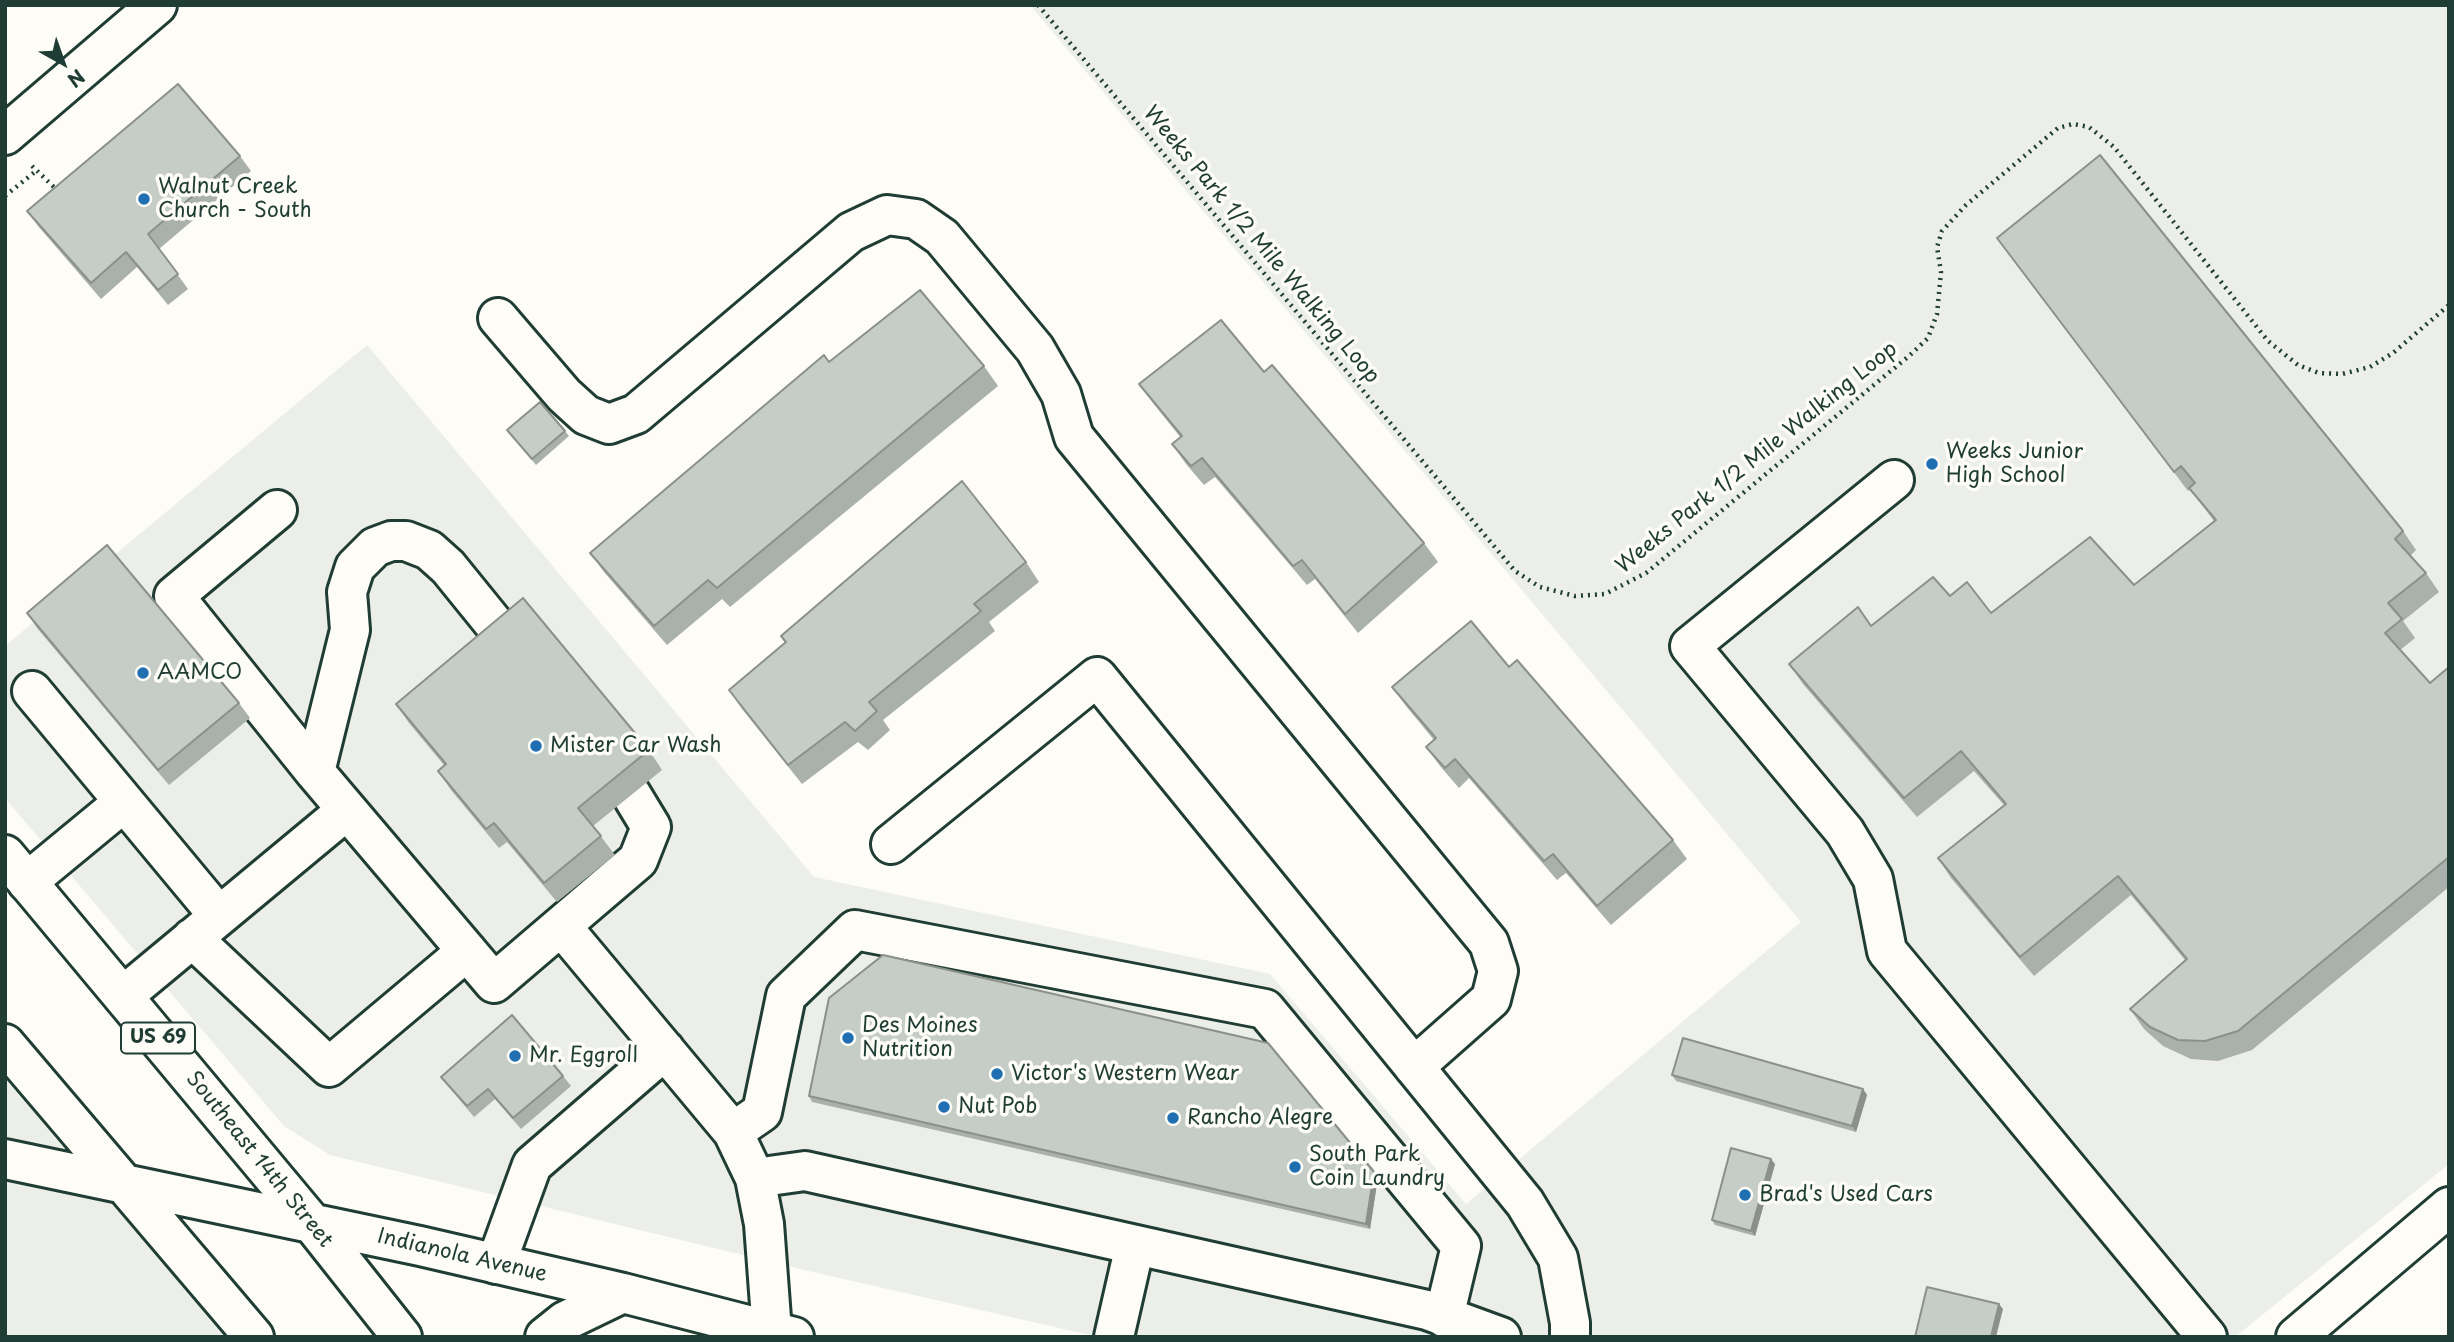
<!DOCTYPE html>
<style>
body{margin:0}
#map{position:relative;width:2454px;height:1342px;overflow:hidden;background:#fdfcf7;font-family:"Playpen Sans",sans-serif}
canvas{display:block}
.frame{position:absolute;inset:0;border:7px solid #1f3d34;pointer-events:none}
.north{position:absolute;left:28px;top:28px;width:70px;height:70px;-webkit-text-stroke:5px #fdfcf7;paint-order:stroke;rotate:140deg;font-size:19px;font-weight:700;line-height:28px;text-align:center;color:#1f3d34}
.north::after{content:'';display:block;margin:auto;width:24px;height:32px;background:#1f3d34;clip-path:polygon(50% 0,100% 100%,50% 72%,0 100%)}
</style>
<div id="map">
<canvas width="2454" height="1342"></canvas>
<div class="frame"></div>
<div class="north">N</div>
</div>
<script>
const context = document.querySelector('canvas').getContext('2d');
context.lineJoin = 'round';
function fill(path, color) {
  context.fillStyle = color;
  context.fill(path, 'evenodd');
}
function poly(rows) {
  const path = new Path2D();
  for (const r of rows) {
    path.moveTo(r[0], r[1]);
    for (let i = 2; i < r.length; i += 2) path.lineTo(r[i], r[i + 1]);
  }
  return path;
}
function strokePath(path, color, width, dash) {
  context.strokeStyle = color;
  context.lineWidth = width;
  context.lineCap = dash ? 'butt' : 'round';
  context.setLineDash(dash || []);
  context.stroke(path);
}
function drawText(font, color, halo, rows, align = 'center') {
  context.font = font + ' "Playpen Sans",sans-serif';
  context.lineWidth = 7;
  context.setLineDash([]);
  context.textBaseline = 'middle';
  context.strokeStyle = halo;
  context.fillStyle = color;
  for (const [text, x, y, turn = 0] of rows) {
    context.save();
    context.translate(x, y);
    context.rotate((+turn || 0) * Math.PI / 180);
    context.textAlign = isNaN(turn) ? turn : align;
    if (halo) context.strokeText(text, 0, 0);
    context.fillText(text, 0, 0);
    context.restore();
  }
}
fill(poly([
 [1030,5,2449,5,2449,1164,2235,1337,1099,1337,813,1272,330,1155,284,1126,5,798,5,646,367,345,814,877,1270,974,1466,1204,1801,922],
 [5,1040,252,1337,5,1337]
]), '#eceee9');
const minor = poly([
 [5,135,157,5],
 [498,318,564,395,586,415,609,424,636,414,851,232,887,215,916,219,942,237,1035,349,1061,394,1074,437,1489,943,1498,971,1491,999,1414,1067],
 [1894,480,1690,646,1845,832,1873,879,1887,951,2207,1337],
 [277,510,174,596,315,772,494,983,638,860,651,827,631,794],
 [32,691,219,916],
 [315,772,350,630,347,592,355,567,375,547,391,541,406,541,429,550,448,567,508,641],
 [891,844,1097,677,1525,1203,1558,1258,1570,1323,1570,1337],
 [27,882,124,802],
 [562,927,733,1132,755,1178,764,1224,772,1332],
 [192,938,329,1067,467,951],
 [123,996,347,810],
 [733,1132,762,1112,786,996,855,930,1265,1009,1461,1246,1444,1317],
 [755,1178,805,1171,1427,1310,1501,1337],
 [496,1264,532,1165,665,1050],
 [1114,1337,1135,1245],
 [2296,1337,2449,1207]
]);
const major = poly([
 [5,855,311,1222,402,1337],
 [5,1044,254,1337],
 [5,1159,420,1246,623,1293,794,1337],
 [545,1337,565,1321,623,1293]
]);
strokePath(minor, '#1f3d34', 44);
strokePath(major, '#1f3d34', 44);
strokePath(poly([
 [1038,5,1515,571,1540,587,1575,596,1605,594,1646,573,1909,356,1928,338,1937,314,1941,272,1937,247,1942,231,1966,205,2058,128,2073,124,2089,127,2114,147,2268,341,2298,365,2319,373,2342,374,2370,367,2393,353,2449,305],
 [32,166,57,190],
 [5,196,36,171]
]), '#1f3d34', 4.5, [2, 5]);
strokePath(minor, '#fdfcf7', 38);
strokePath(major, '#fdfcf7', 38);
fill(poly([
 [240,156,251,171,159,249,188,289,168,305,137,267,101,299,38,226,27,211],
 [1997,238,2403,531,2416,550,2410,556,2426,573,2439,592,2403,621,2415,638,2400,650,2430,683,2449,667,2449,887,2252,1050,2218,1061,2191,1059,2163,1046,2144,1029,2130,1009,2185,960,2131,895,2034,976,1951,878,1938,858,2004,805,1974,771,1917,817,1803,684,1789,664,1871,626,1950,596,1991,613,2134,585,2214,521,2190,489,2188,491],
 [829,362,984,366,998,386,730,607,722,599,667,645,604,572,590,553],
 [1264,372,1424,543,1438,562,1358,633,1315,579,1307,585,1215,477,1204,485,1186,464,1172,444,1181,438,1153,403,1139,384],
 [507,430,565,431,569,436,536,465],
 [1026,562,1039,582,989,622,995,631,883,720,890,730,868,750,858,742,802,784,742,709,729,690,785,643,781,636],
 [27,613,239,703,250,718,169,785,37,628],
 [1509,667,1673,840,1687,859,1611,925,1566,873,1557,880,1469,778,1459,788,1440,766,1426,747,1434,740,1406,706,1392,687],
 [396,704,649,750,662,770,593,826,615,855,557,902,507,842,499,848,451,790,438,771,444,765,409,723],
 [1672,1075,1863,1089,1867,1095,1856,1132,1676,1081],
 [563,1076,571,1086,521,1129,495,1099,474,1117,449,1087,441,1077],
 [809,1096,1378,1177,1370,1229,812,1102],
 [1775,1164,1755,1236,1715,1225,1712,1220]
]), '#aab0ab');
fill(poly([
 [1863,1089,1867,1095,1856,1132,1852,1126],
 [1771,1159,1775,1164,1755,1236,1751,1231],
 [1374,1172,1378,1177,1370,1229,1366,1224],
 [1999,1304,2003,1309,1996,1337,1991,1337]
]), '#8b908b');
const building = poly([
 [178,84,240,156,148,234,178,274,158,290,126,252,91,283,27,211,178,84],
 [2100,155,2403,531,2395,539,2426,573,2388,603,2402,619,2385,633,2430,683,2449,667,2449,857,2238,1031,2205,1041,2178,1040,2150,1027,2130,1009,2187,959,2118,876,2020,957,1938,858,2006,804,1961,751,1904,798,1789,664,1858,607,1871,626,1933,577,1950,596,1967,582,1991,613,2090,537,2134,585,2216,520,2189,488,2195,483,2181,466,2174,472,1997,238,2100,155],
 [920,290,984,366,717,588,708,580,654,626,590,553,824,355,829,362,920,290],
 [1221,320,1264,372,1272,365,1424,543,1345,614,1302,560,1293,566,1202,458,1191,466,1172,444,1182,436,1139,384,1221,320],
 [540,402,565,431,532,459,507,430,540,402],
 [962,481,1026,562,974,604,981,611,869,702,877,711,855,731,845,722,788,765,729,690,786,642,781,636,962,481],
 [107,545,239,703,158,770,27,613,107,545],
 [523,598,649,750,578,808,601,836,544,883,494,823,486,829,438,771,446,764,396,704,523,598],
 [1471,621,1509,667,1517,660,1673,840,1597,906,1553,854,1544,861,1455,759,1445,768,1426,747,1436,738,1392,687,1471,621],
 [883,955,1268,1043,1374,1172,1366,1224,809,1096,829,998,883,955],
 [512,1015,563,1076,513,1118,488,1089,467,1106,441,1077,512,1015],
 [1683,1038,1863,1089,1852,1126,1672,1075,1683,1038],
 [1731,1148,1771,1159,1751,1231,1712,1220,1731,1148],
 [1927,1287,1999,1304,1991,1337,1915,1337,1927,1287]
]);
fill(building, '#c6cdc7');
strokePath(building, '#8b908b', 2);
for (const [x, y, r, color] of [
 [144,199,7,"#1f6fb2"],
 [1932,464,7,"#1f6fb2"],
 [143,673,7,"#1f6fb2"],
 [536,746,7,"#1f6fb2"],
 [848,1038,7,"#1f6fb2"],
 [515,1056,7,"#1f6fb2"],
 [997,1074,7,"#1f6fb2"],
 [944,1107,7,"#1f6fb2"],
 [1173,1118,7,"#1f6fb2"],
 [1295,1167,7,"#1f6fb2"],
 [1745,1195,7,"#1f6fb2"]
]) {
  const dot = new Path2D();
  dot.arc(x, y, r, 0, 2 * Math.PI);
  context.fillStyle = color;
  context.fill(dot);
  strokePath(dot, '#fdfcf7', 2.5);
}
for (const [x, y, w] of [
 [158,1038,74]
]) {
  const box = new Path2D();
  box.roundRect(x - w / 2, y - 15.5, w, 31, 5);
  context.fillStyle = '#fdfcf7';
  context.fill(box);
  strokePath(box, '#1f3d34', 2);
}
drawText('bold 19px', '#1f3d34', null, [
 ["US 69",158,1038]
]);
drawText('21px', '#1f3d34', '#fdfcf7', [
 ["Walnut Creek",158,187],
 ["Church - South",158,211],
 ["Weeks Junior",1946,452],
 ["High School",1946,476],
 ["AAMCO",157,673],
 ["Mister Car Wash",550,746],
 ["Des Moines",862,1026],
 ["Nutrition",862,1050],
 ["Mr. Eggroll",529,1056],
 ["Victor's Western Wear",1011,1074],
 ["Nut Pob",958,1107],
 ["Rancho Alegre",1187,1118],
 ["South Park",1309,1155],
 ["Coin Laundry",1309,1179],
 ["Brad's Used Cars",1759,1195]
], 'left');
drawText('21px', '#1f3d34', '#fdfcf7', [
 ["Weeks Park 1/2 Mile Walking Loop",1261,245,50],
 ["Weeks Park 1/2 Mile Walking Loop",1757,458,-39],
 ["Southeast 14th Street",259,1160,51],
 ["Indianola Avenue",462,1256,13]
]);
</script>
